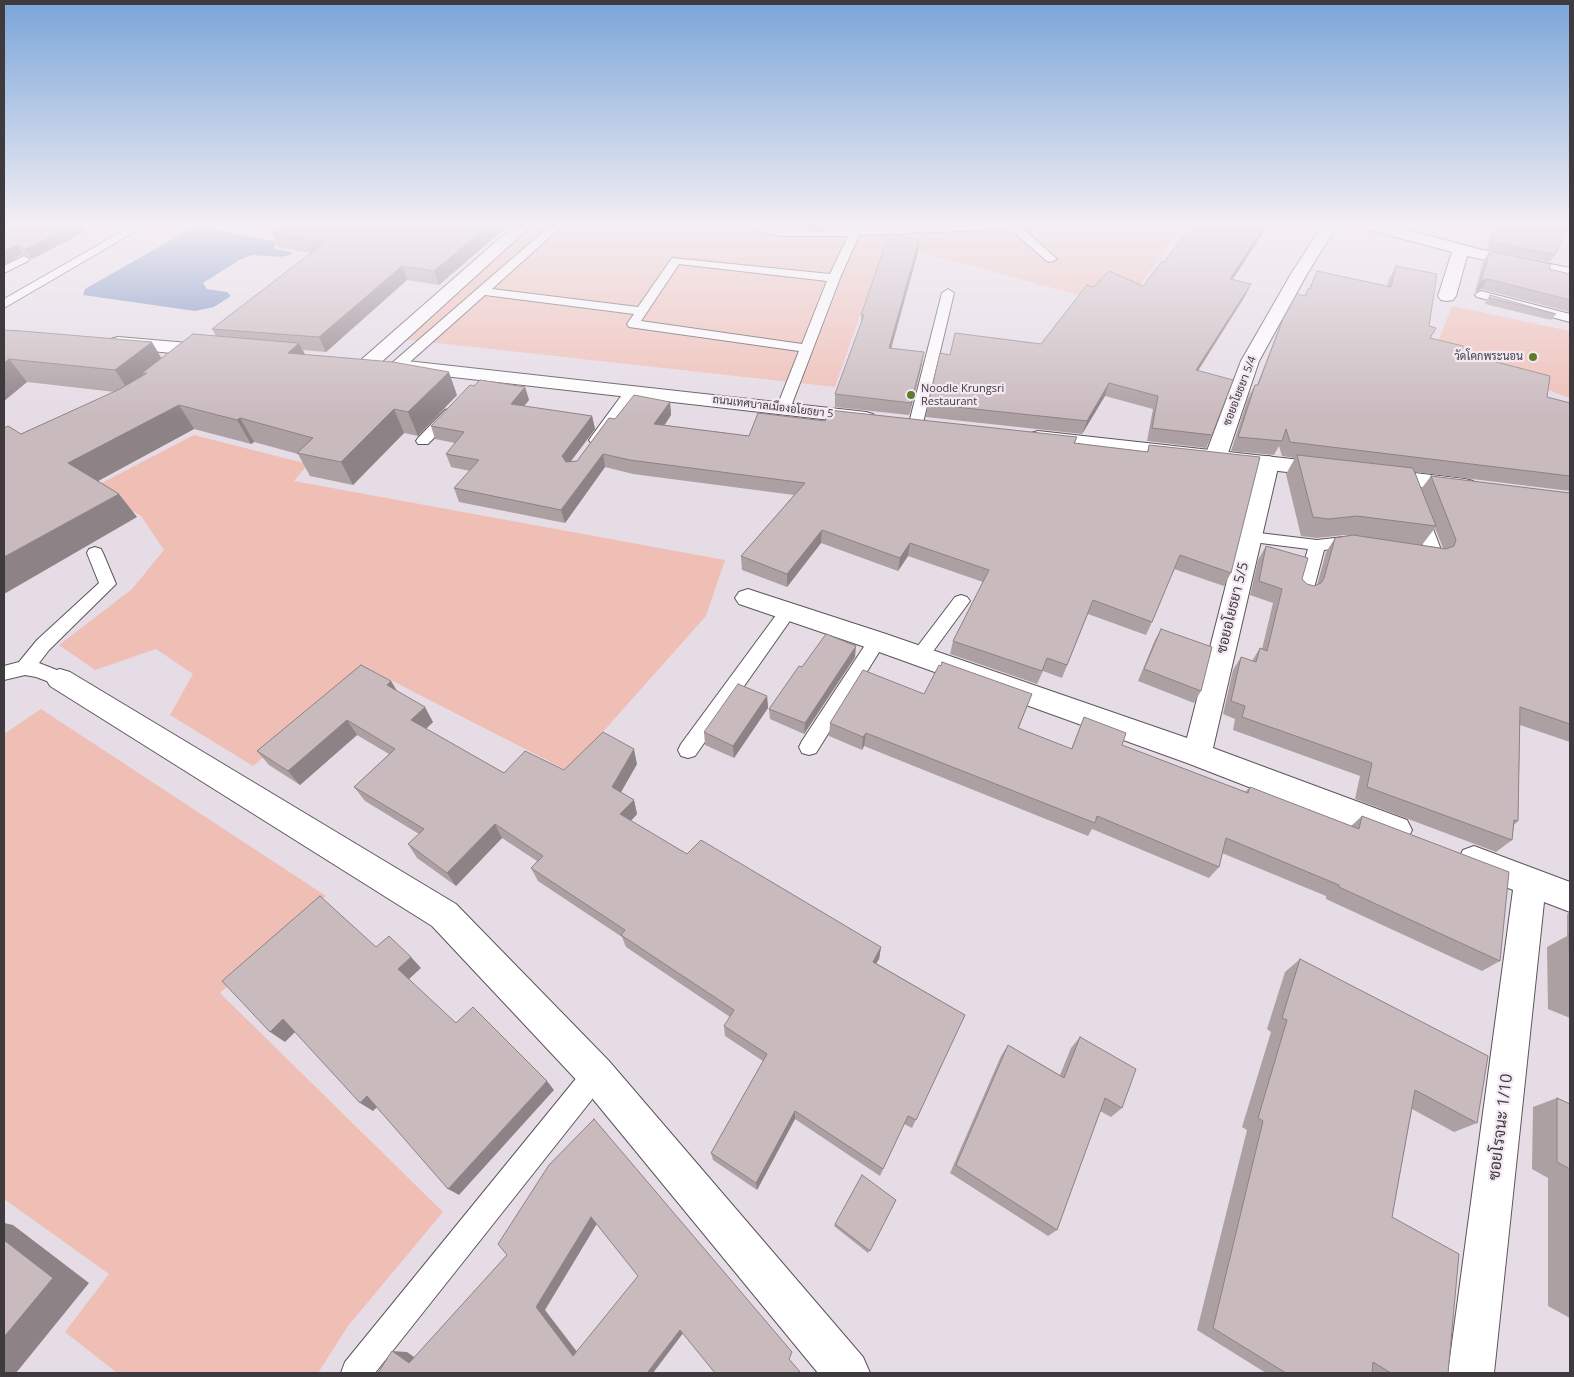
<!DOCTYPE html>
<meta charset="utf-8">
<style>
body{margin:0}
#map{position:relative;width:1574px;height:1377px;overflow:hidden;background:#e6dce6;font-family:"Open Sans",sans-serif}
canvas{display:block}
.frame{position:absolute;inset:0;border:5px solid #3e3a3e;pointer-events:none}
</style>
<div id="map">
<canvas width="1574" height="1377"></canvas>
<div class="frame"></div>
</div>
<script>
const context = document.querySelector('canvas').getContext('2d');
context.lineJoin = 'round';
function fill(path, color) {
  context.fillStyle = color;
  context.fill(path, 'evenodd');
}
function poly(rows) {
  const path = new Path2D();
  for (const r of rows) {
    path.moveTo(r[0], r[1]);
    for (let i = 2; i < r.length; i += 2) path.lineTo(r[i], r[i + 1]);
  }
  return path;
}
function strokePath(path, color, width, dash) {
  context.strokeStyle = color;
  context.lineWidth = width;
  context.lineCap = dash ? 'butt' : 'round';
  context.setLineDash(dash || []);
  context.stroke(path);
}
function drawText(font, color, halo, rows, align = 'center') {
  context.font = font + ' "Open Sans",Sarabun,sans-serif';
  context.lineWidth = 4.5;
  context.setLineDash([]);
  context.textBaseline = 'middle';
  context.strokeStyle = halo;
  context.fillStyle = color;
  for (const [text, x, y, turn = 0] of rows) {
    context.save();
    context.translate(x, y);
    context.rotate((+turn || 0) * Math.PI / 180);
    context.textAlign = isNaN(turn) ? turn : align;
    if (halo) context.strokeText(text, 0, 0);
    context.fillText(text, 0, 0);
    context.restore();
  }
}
fill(poly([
 [531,224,1184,224,1124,307,885,243,835,387,401,339],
 [1452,306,1570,331,1570,398,1435,349],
 [194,435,308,464,294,481,725,560,706,616,568,771,369,669,253,766,170,715,193,674,156,649,95,670,59,645,132,589,164,550,141,516,94,487],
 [41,709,326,896,220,993,443,1212,348,1326,318,1373,117,1373,65,1332,109,1274,4,1199,4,734]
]), '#efbfb6');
fill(poly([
 [202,227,276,242,274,249,292,252,291,255,280,257,252,255,241,259,203,283,207,289,227,292,231,296,214,307,195,311,83,295,85,289,190,229]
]), '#748ebf');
const lane = poly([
 [135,224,148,224,4,308,4,299,135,224],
 [552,224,564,224,492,289,638,307,672,258,830,274,848,236,780,236,733,224,755,224,780,230,818,231,965,224,1053,224,1048,227,1022,228,1057,259,1051,262,1047,261,1010,229,859,235,840,278,790,409,783,413,776,409,799,351,629,327,627,324,634,314,485,295,402,369,392,369,390,366,392,363,552,224],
 [679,264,827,281,802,344,641,321,679,264],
 [24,256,30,259,28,261,4,273,4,266,24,256],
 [948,289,954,293,923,423,921,426,911,426,909,423,942,293,948,289],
 [1481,291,1570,314,1570,322,1477,297,1475,295,1477,293,1481,291],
 [632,387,639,391,601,443,591,443,589,440,591,437,627,388,632,387],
 [450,409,457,413,455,416,428,444,418,444,416,441,418,438,445,410,450,409],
 [1419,508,1425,509,1427,513,1443,555,1441,559,1435,561,1420,559,1414,557,1412,553,1414,549,1424,548,1411,513,1413,509,1419,508],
 [1251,532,1317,540,1344,537,1362,540,1364,544,1362,548,1356,549,1344,547,1324,550,1313,592,1310,596,1304,598,1298,596,1295,592,1308,549,1245,541,1243,537,1245,533,1251,532],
 [95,547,101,549,103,553,116,584,49,650,39,663,67,674,69,679,67,684,60,686,36,677,25,675,4,680,4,666,19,662,37,640,99,583,87,553,89,549,95,547],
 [961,595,967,597,970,601,967,605,926,661,920,663,914,661,911,656,914,651,955,597,961,595],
 [788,605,794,607,797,611,794,615,695,756,688,758,681,756,678,750,681,744,782,607,788,605],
 [877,634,883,636,886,641,816,753,809,755,802,753,799,747,802,741,871,636,877,634],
 [596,1061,605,1065,609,1074,605,1083,375,1373,341,1373,345,1362,587,1065,596,1061]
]);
const street = poly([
 [516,224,533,224,376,367,369,369,362,367,359,363,362,359,516,224],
 [1323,224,1338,224,1307,274,1259,361,1227,456,1224,461,1216,462,1208,461,1205,456,1241,361,1291,274,1323,224],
 [1356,224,1383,224,1483,250,1570,268,1570,278,1467,256,1456,296,1453,300,1447,301,1441,300,1438,296,1452,252,1358,227,1356,224],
 [1268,456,1276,458,1279,463,1213,748,1407,820,1412,830,1407,840,1396,844,1187,763,868,648,739,604,735,598,739,592,748,589,757,592,886,634,1187,738,1257,463,1260,458,1268,456],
 [60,669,70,672,456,904,609,1061,863,1357,870,1373,818,1373,583,1087,432,926,50,686,46,679,50,672,60,669],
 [1474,846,1570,882,1570,912,1544,902,1494,1373,1448,1373,1513,890,1463,870,1458,860,1463,850,1474,846]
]);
const secondary = poly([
 [118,337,212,345,219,347,221,351,219,355,212,357,111,347,109,343,111,339,118,337],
 [407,361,866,412,873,414,876,418,873,422,866,424,400,371,397,367,400,363,407,361],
 [1038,431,1328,463,1336,465,1339,470,1336,475,1328,477,1031,441,1028,437,1031,433,1038,431],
 [1381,469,1465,479,1473,481,1476,486,1473,491,1465,493,1373,481,1370,476,1373,471,1381,469]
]);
strokePath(lane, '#5d545d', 2);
strokePath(street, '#5d545d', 2);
strokePath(secondary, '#5d545d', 2);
fill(lane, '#fff');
fill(street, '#fff');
fill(secondary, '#fff');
fill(poly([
 [4,224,84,232,32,259,23,254,4,265],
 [286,224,510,224,439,285,407,280,326,352,303,350,305,354,457,395,418,436,404,433,353,485,310,476,298,454,254,442,251,444,194,429,98,481,137,517,21,434,115,392,27,382,4,401,4,330,161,358,216,336,212,329,311,253,278,247,272,233],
 [1269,224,1233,279,1251,284,1245,296,1198,371,1212,435,1206,448,1147,441,1153,409,1105,396,1082,434,926,417,928,404,950,355,1041,344,1143,286,1164,262],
 [1494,224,1569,224,1555,255,1550,262,1487,249],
 [919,241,918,252,891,348,922,364,909,415,835,407,835,394,861,326,861,315],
 [1490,251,1549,269,1570,274,1570,312,1481,289,1475,292,1483,261],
 [1396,266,1429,326,1430,338,1462,353,1547,397,1570,403,1570,491,1415,472,1421,489,1431,476,1570,493,1570,742,1520,725,1518,821,1514,825,1512,840,1496,852,1355,799,1360,776,1233,730,1235,719,1223,714,1233,670,1241,657,1252,661,1260,648,1262,649,1273,603,1250,595,1258,560,1266,546,1302,579,1307,584,1314,586,1317,585,1326,552,1335,538,1348,536,1344,535,1317,538,1301,536,1286,474,1295,458,1282,456,1279,446,1274,455,1231,451,1248,398,1255,385,1257,385,1277,333,1283,319,1305,296,1308,289,1309,289,1317,271,1387,286,1389,279],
 [1435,528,1443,548,1422,545],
 [1490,295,1556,314,1551,320,1485,304,1486,301],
 [474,386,525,387,529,400,524,406,592,416,595,429,571,461,577,461,615,419,670,402,671,415,665,425,749,436,825,421,1077,437,1075,443,1147,452,1149,445,1231,573,1224,586,1174,569,1152,622,1146,635,1088,614,1062,678,1043,671,1037,684,950,654,953,641,983,582,908,556,898,571,821,543,787,587,742,570,741,556,794,495,633,474,605,467,565,523,459,502,454,488,470,471,451,467,446,454,455,443,435,439,431,426],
 [1161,629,1201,691,1194,703,1138,681,1154,642],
 [855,657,804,734,770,719,769,709],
 [391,681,397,691,433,722,426,729,504,773,564,770,637,764,621,792,634,800,637,814,631,821,687,854,881,947,879,959,876,963,965,1015,912,1128,904,1124,880,1176,795,1119,757,1190,713,1160,711,1153,763,1061,725,1036,724,1026,730,1017,626,947,622,937,538,881,531,868,537,861,502,838,456,886,417,858,408,844,419,834,365,801,354,787,389,754,357,735,300,785,269,765,257,751],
 [924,694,1032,694,1019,728,1071,749,1084,717,1122,745,1245,792,1250,787,1351,826,1362,816,1500,961,1482,971,1326,899,1326,896,1222,853,1219,867,1209,878,1092,829,1088,836,864,746,862,750,829,736,830,723],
 [767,696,768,708,734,758,705,745,704,732],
 [1570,912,1570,1018,1548,1009,1547,947,1567,936,1567,914],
 [1300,959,1477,1123,1454,1132,1412,1109,1392,1217,1448,1373,1266,1373,1197,1330,1247,1130,1242,1127,1271,1032,1267,1029,1285,972],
 [1080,1037,1122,1108,1111,1117,1100,1111,1057,1230,1048,1236,950,1173,1001,1056,1008,1045,1060,1075,1071,1048],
 [1557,1098,1570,1104,1570,1318,1548,1306,1548,1178,1532,1169,1533,1107],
 [896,1200,868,1253,834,1226,835,1224]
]), '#ada0a3');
fill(poly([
 [76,224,79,224,84,232,32,259,26,249],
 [411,224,444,224,414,232],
 [490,224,510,224,439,285,434,271],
 [1266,224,1269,224,1225,291,1230,279],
 [919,241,918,252,888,360,889,348],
 [17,245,23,254,4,265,4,252],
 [402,266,407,280,326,352,319,337],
 [1488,279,1481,289,1475,292,1481,281],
 [1251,284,1245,296,1190,383,1196,370],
 [152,342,166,366,142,373,147,380,130,393,115,370],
 [299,343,310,366,288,353],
 [924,352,922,364,909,415,911,403],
 [9,359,27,382,4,401,4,363],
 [449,372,457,395,418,436,408,412],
 [1109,383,1105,396,1082,434,1087,421],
 [525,387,529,400,515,417,511,404],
 [670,402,671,415,656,437,654,424],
 [179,405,194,429,87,487,68,463],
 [394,409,404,433,353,485,341,462],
 [592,416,595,429,565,469,562,456],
 [240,418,254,442,251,444,237,420],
 [603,454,605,467,565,523,561,510],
 [119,494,137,517,4,594,4,557],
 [822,530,821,543,787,587,787,574],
 [910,543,908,556,898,571,900,558],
 [856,646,855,657,804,734,805,723],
 [391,681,400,696,387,685],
 [767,696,768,708,734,758,733,746],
 [425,707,433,722,419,735,411,720],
 [347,720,357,735,300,785,288,771],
 [866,733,864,746,862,750,863,737],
 [634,749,637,764,616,801,612,787],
 [634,800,637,814,624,828,620,814],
 [495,824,502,838,456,886,447,873],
 [881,947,879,959,870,973,873,962],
 [411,957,421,968,408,980,398,969],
 [283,1019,298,1029,285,1042,270,1032],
 [547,1081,554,1090,459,1195,448,1189],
 [367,1096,379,1105,373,1111,360,1103],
 [795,1111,795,1119,757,1190,756,1183],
 [591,1217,598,1222,545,1310,581,1357,573,1356,536,1307],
 [4,1223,13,1225,89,1283,16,1373,4,1373],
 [680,1330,684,1332,653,1373,647,1373],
 [392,1351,407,1352,424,1364,409,1363]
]), '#8d8285');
const building = poly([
 [4,224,76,224,26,249,17,245,4,252,4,224],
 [286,224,378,224,409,228,427,224,490,224,434,271,402,266,319,337,212,329,325,242,272,233,286,224],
 [1193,224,1266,224,1230,279,1251,284,1196,370,1233,380,1212,435,1152,428,1158,396,1109,383,1087,421,928,404,940,353,950,355,955,333,1041,344,1087,285,1094,287,1109,271,1143,286,1162,261,1164,262,1193,224],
 [1496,224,1569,224,1555,255,1491,242,1496,224],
 [889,233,919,241,889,348,924,352,911,403,835,394,864,315,861,315,889,233],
 [1490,251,1551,264,1549,269,1570,274,1570,300,1488,279,1481,281,1490,251],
 [1396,266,1437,274,1429,326,1436,328,1430,338,1463,346,1462,353,1550,376,1547,397,1570,403,1570,476,1290,442,1286,429,1282,441,1238,437,1255,385,1258,385,1283,319,1297,294,1305,296,1308,289,1310,289,1317,271,1391,287,1396,266],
 [1490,295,1556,314,1490,298,1490,295],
 [4,330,21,331,152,342,115,370,9,359,4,363,4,330],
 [193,334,299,343,288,353,393,362,449,372,408,412,394,409,341,462,297,453,313,438,240,418,237,420,179,405,68,463,119,494,4,557,4,428,8,426,21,434,120,389,147,373,142,373,193,334],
 [480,380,525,387,511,404,592,416,562,456,566,462,577,461,609,418,615,419,634,395,670,402,654,424,749,436,758,413,825,421,829,410,1077,437,1074,443,1148,452,1149,445,1260,457,1231,573,1180,555,1152,622,1093,600,1067,665,1047,658,1042,671,953,641,989,570,910,543,900,558,822,530,787,574,741,556,805,483,630,460,603,454,561,510,454,488,479,460,446,454,464,432,431,426,470,385,474,386,480,380],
 [1297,455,1413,468,1436,526,1357,516,1329,519,1313,517,1297,455],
 [1431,476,1570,493,1570,724,1520,707,1518,821,1514,820,1512,840,1367,787,1372,763,1242,717,1245,706,1231,701,1241,657,1256,662,1260,648,1267,651,1282,589,1259,581,1266,546,1308,558,1302,579,1307,584,1314,586,1321,583,1324,578,1335,538,1353,535,1446,549,1454,546,1456,540,1431,476],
 [1161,629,1212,647,1201,691,1144,669,1161,629],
 [826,634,856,646,805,723,769,709,799,666,802,667,826,634],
 [942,662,1032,694,1018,728,1072,749,1084,717,1126,733,1122,745,1248,793,1250,787,1359,829,1362,816,1509,872,1500,961,1339,887,1339,885,1226,838,1219,867,1097,816,1095,823,866,733,863,737,830,723,863,670,924,694,939,665,941,666,942,662],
 [361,665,391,681,387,685,425,707,411,720,504,773,525,751,564,770,603,732,634,749,612,787,634,800,620,814,687,854,701,840,881,947,873,962,965,1015,916,1120,908,1116,883,1169,795,1111,756,1183,711,1153,767,1054,724,1026,734,1010,621,935,625,930,531,868,543,856,495,824,447,873,408,844,424,829,354,787,395,749,347,720,288,771,257,751,361,665],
 [738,684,767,696,733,746,704,732,738,684],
 [320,896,376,947,389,936,411,957,398,969,456,1023,473,1007,547,1081,448,1189,367,1096,360,1103,283,1019,270,1032,222,981,320,896],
 [1569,935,1570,935,1570,984,1569,935],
 [1300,959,1488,1056,1477,1123,1415,1090,1392,1217,1459,1254,1448,1373,1391,1373,1373,1362,1372,1373,1286,1373,1213,1328,1263,1121,1258,1118,1287,1020,1282,1018,1300,959],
 [1080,1037,1136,1069,1122,1108,1105,1098,1057,1230,956,1165,1008,1045,1064,1078,1080,1037],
 [1557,1098,1570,1104,1570,1169,1557,1162,1557,1098],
 [594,1119,792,1352,789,1359,801,1373,715,1373,680,1330,647,1373,378,1373,392,1351,409,1363,507,1255,498,1244,549,1165,594,1119],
 [591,1217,638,1276,573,1356,536,1307,591,1217],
 [862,1175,896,1200,870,1251,835,1224,862,1175],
 [4,1240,53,1278,4,1337,4,1240]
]);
fill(building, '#c9babe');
strokePath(building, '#8d8285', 1);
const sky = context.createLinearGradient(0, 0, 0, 417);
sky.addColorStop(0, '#79a5d8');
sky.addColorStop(0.54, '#f4eff4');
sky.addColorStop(1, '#f4eff400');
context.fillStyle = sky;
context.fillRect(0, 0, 1574, 417);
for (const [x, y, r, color] of [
 [1533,357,5,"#617b2e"],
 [911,395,5,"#617b2e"]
]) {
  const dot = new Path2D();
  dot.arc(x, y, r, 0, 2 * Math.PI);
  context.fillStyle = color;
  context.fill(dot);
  strokePath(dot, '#f4e9f3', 2);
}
drawText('11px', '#3e3a3e', '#f4e9f3', [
 ["วัดโคกพระนอน",1523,357],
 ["Noodle Krungsri",921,389,"left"],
 ["Restaurant",921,402,"left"]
], 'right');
drawText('11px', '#3e3a3e', '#f4e9f3', [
 ["ซอยอโยธยา 5/4",1240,391,-69],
 ["ถนนเทศบาลเมืองอโยธยา 5",773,407,7]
]);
drawText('14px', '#3e3a3e', '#f4e9f3', [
 ["ซอยอโยธยา 5/5",1233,608,-76]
]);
drawText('16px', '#3e3a3e', '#f4e9f3', [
 ["ซอยโรจนะ 1/10",1501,1127,-83]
]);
</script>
